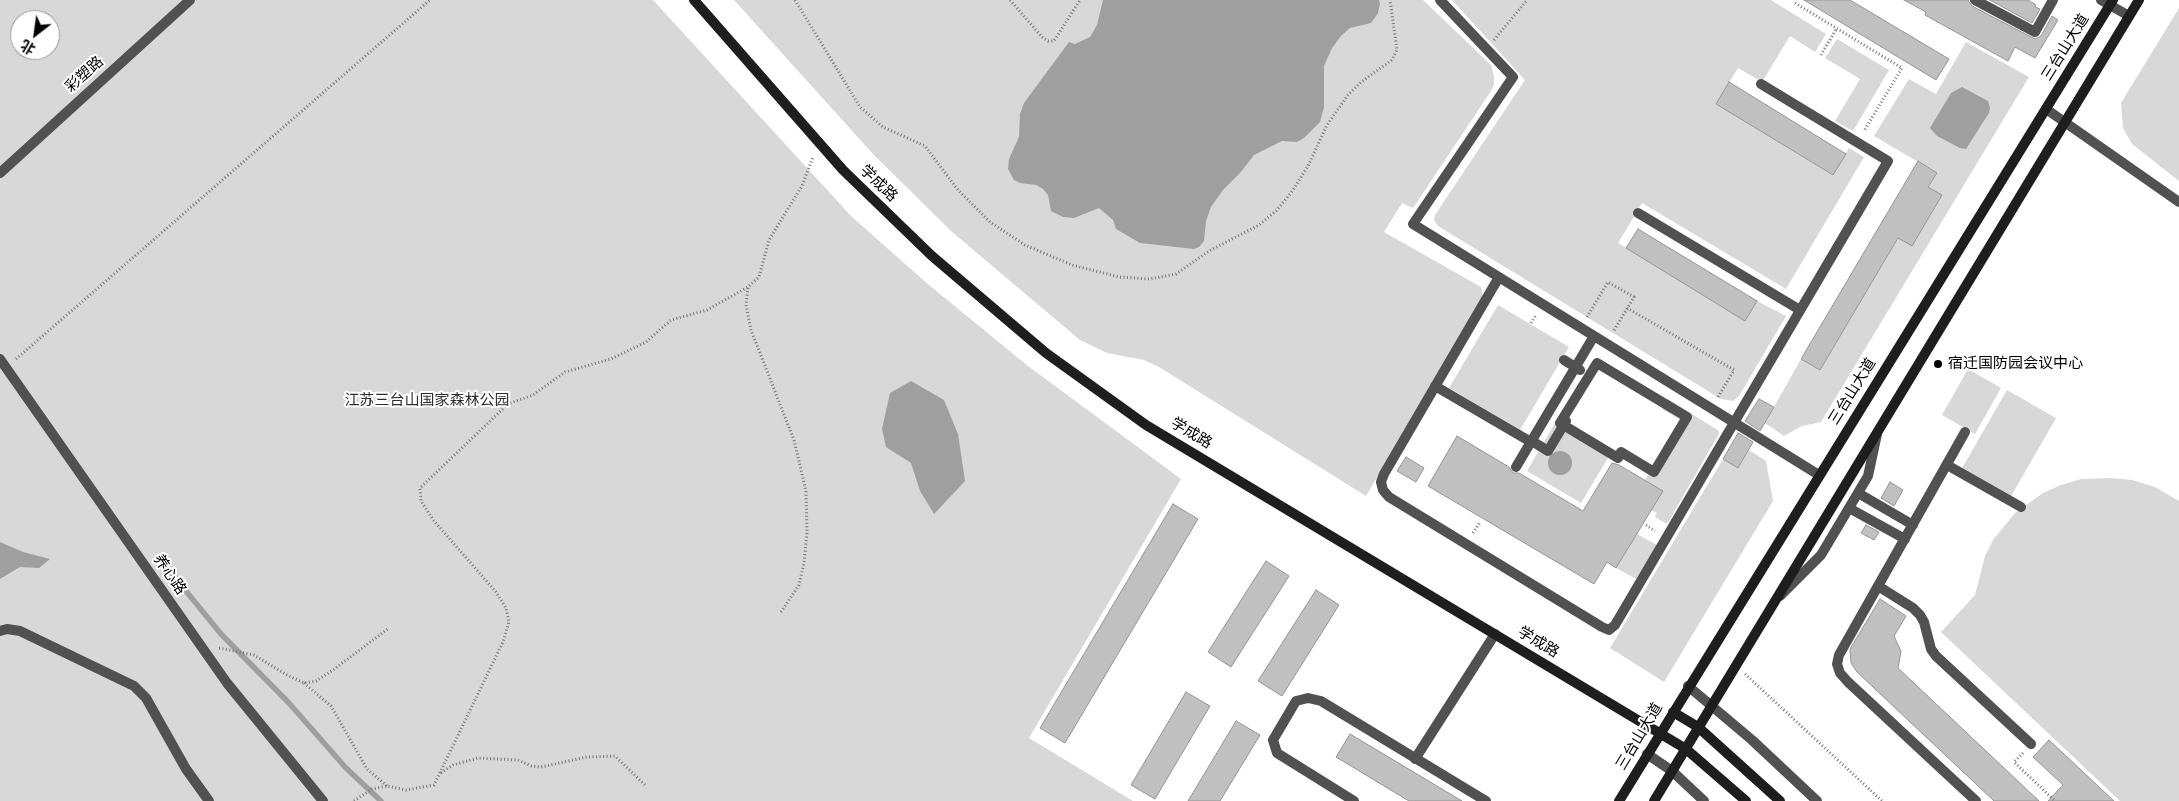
<!DOCTYPE html>
<meta charset="utf-8">
<style>
body{margin:0}
#map{position:relative;width:2179px;height:801px;overflow:hidden;background:#fff;font-family:Jost,"Noto Sans SC",sans-serif}
canvas{display:block}
.north{position:absolute;left:10px;top:10px;width:50px;height:50px;box-sizing:border-box;background:#fff;border:1px solid #999;border-radius:50%;rotate:210deg;font-size:14px;font-weight:700;line-height:20px;text-align:center;color:#000}
.north::after{content:'';display:block;margin:auto;width:18px;height:22px;background:#000;clip-path:polygon(50% 0,100% 100%,50% 72%,0 100%)}
</style>
<div id="map">
<canvas width="2179" height="801"></canvas>
<div class="north">北</div>
</div>
<script>
const context = document.querySelector('canvas').getContext('2d');
context.lineJoin = 'round';
function fill(path, color) {
  context.fillStyle = color;
  context.fill(path, 'evenodd');
}
function poly(rows) {
  const path = new Path2D();
  for (const r of rows) {
    if (r.length === 3) {
      path.moveTo(r[0] + r[2], r[1]);
      path.arc(r[0], r[1], r[2], 0, 2 * Math.PI);
      continue;
    }
    path.moveTo(r[0], r[1]);
    for (let i = 2; i < r.length; i += 2) path.lineTo(r[i], r[i + 1]);
  }
  return path;
}
function strokePath(path, color, width, dash) {
  context.strokeStyle = color;
  context.lineWidth = width;
  context.lineCap = dash ? 'butt' : 'round';
  context.setLineDash(dash || []);
  context.stroke(path);
}
function drawText(font, color, halo, rows, align = 'center') {
  context.font = font + ' Jost,"Noto Sans SC",sans-serif';
  context.lineWidth = 4;
  context.setLineDash([]);
  context.textBaseline = 'middle';
  context.strokeStyle = halo;
  context.fillStyle = color;
  for (const [text, x, y, turn = 0] of rows) {
    context.save();
    context.translate(x, y);
    context.rotate((+turn || 0) * Math.PI / 180);
    context.textAlign = isNaN(turn) ? turn : align;
    if (halo) context.strokeText(text, 0, 0);
    context.fillText(text, 0, 0);
    context.restore();
  }
}
fill(poly([
 [0,0,653,0,852,217,929,285,1028,366,1181,479,1029,738,1133,801,0,801],
 [20,20,50,20,50,50,20,50],
 [734,0,1423,0,1491,65,1494,76,1494,84,1491,91,1413,208,1402,203,1384,232,1481,287,1483,297,1366,496,1159,367,1144,360,1107,353,1080,340,951,231,873,154],
 [1452,0,1771,0,1826,34,1815,52,1790,36,1762,82,1738,68,1716,104,1832,175,1849,148,1864,157,1786,289,1642,203,1618,243,1745,321,1757,301,1786,316,1739,396,1733,401,1721,399,1438,226,1434,220,1435,215,1525,80],
 [2179,8,2179,181,2132,144,2123,128,2121,103],
 [1837,39,1889,70,1853,131,1835,121,1860,79,1825,58],
 [1966,42,2029,77,1821,422,1802,426,1784,436,1765,423,1801,359,1820,370,1937,173,1874,136,1909,79,1936,94],
 [1498,305,1569,347,1520,430,1449,388],
 [1968,369,2001,388,1975,434,1942,415],
 [2007,390,2056,418,2010,498,1961,470],
 [1668,399,1719,431,1719,434,1667,524,1655,517,1657,513,1651,510,1662,491,1645,480,1681,420,1662,409],
 [1555,423,1609,456,1581,503,1527,471],
 [1749,450,1766,461,1773,501,1664,682,1610,648,1723,459,1738,468],
 [2110,478,2132,480,2155,487,2179,501,2179,801,2120,801,1941,632,1975,595,1985,556,1993,540,2015,513,2043,493,2061,485,2081,479],
 [1637,534,1657,545,1636,579,1616,568]
]), '#d8d8d8');
fill(poly([
 [1103,0,1379,0,1380,4,1378,13,1371,23,1350,28,1341,36,1332,48,1324,66,1324,107,1320,122,1304,138,1297,142,1282,141,1254,155,1240,173,1223,190,1211,207,1206,221,1204,241,1199,247,1194,249,1140,243,1116,229,1113,220,1099,208,1074,218,1063,217,1051,211,1048,195,1043,189,1036,185,1020,183,1014,180,1008,169,1009,159,1019,137,1020,114,1024,103,1069,42,1075,44,1090,37,1097,25],
 [1962,87,1988,101,1990,108,1989,113,1966,149,1960,148,1937,136,1930,128,1951,93],
 [911,381,944,400,958,434,965,481,934,514,920,491,911,463,886,447,882,429,890,393],
 [1560,463,12],
 [0,542,23,552,50,559,39,568,20,567,0,579]
]), '#9f9f9f');
strokePath(poly([
 [159,558,221,634,288,702,346,768,381,801]
]), '#9f9f9f', 5.5);
const building = poly([
 [1804,0,1850,0,1949,59,1936,80,1804,0],
 [1904,0,1968,0,1972,6,2035,39,2041,36,2052,16,2058,20,2035,58,2015,47,2008,61,1925,15,1926,12,1904,0],
 [1990,0,2028,0,2036,5,2035,7,2040,9,2032,23,1990,0],
 [1729,82,1846,154,1833,175,1716,104,1729,82],
 [1918,161,1937,173,1928,187,1942,195,1912,246,1898,238,1820,370,1801,359,1918,161],
 [1638,229,1757,301,1745,321,1626,248,1638,229],
 [1759,399,1774,407,1760,431,1745,421,1759,399],
 [1738,433,1753,442,1738,468,1723,459,1738,433],
 [1457,436,1509,467,1513,473,1519,473,1583,511,1612,463,1619,465,1663,491,1616,568,1607,562,1594,584,1428,486,1457,436],
 [1406,457,1424,468,1416,482,1397,471,1406,457],
 [1890,482,1903,490,1894,506,1881,498,1890,482],
 [1173,504,1198,519,1065,743,1040,728,1173,504],
 [1866,525,1879,532,1874,540,1861,533,1866,525],
 [1266,561,1289,576,1231,667,1208,652,1266,561],
 [1316,590,1339,605,1282,696,1258,681,1316,590],
 [1880,599,1906,616,1894,636,1901,651,1898,668,2039,801,1994,801,1857,672,1851,663,1850,649,1880,599],
 [1186,692,1210,706,1155,799,1131,785,1186,692],
 [1236,721,1260,735,1220,801,1188,801,1236,721],
 [1350,734,1462,801,1409,801,1336,757,1350,734],
 [2049,740,2114,801,2048,801,2063,785,2033,757,2049,740]
]);
fill(building, '#c0c0c0');
strokePath(building, '#959595', 1);
strokePath(poly([
 [795,0,860,107,883,127,925,146,958,190,990,222,1025,245,1072,265,1119,277,1150,279,1176,274,1209,251,1259,225,1276,211,1291,193,1308,166,1327,125,1348,95,1361,82,1392,60,1397,50,1390,0],
 [1010,0,1042,37,1048,41,1054,41,1080,0],
 [1795,3,1902,68,1864,131],
 [1494,40,1527,0],
 [1821,55,1837,28],
 [1627,308,1734,370,1718,397],
 [1587,317,1608,282,1634,297,1613,332],
 [1531,323,1536,315],
 [16,359,430,0],
 [1646,525,1655,531],
 [1473,533,1480,522],
 [781,612,799,585,804,563,807,533,806,491,794,440,751,330,746,305,748,287,759,277,769,240,802,186,813,157],
 [219,648,254,655,287,675,304,683,316,681,333,670,389,628],
 [1745,674,1882,801],
 [304,683,331,706,367,769,387,786],
 [2023,753,2014,762,2055,801],
 [441,773,453,765,478,758,518,760,531,766,541,767,587,757,615,756,645,785],
 [354,801,372,789,387,786,406,790,434,785,503,642,509,622,506,608,496,592,434,521,421,501,420,488,508,404,533,395,565,372,611,359,646,342,671,320,707,310,748,287]
]), '#737373', 3, [1, 2.5]);
strokePath(poly([
 [1440,0,1513,77,1413,224,1819,475],
 [1975,0,2035,32,2053,0],
 [2101,0,2129,16],
 [1638,213,1800,310],
 [1499,277,1384,474,1381,482,1383,490,1389,497,1602,627,1609,630,1615,625,1888,161,1761,84],
 [1564,360,1580,370],
 [1597,363,1687,417,1654,472,1621,452,1618,458,1560,423,1597,363],
 [1435,386,1531,442],
 [1965,432,1839,655,1837,664,1840,673,1848,682,1976,801],
 [1532,441,1548,451,1566,421],
 [1947,465,2021,507],
 [1516,467,1594,336],
 [1858,493,1913,525],
 [1849,508,1905,539],
 [1878,586,1913,608,1920,615,1924,622,1931,649,1936,656,2031,744],
 [1780,596,1821,555,1868,476,1877,434],
 [0,631,7,629,20,631,134,686,146,698,186,769,209,801],
 [1688,686,1752,740,1817,801],
 [1647,754,1672,771,1704,801],
 [1415,759,1495,634],
 [1354,801,1277,753,1273,740,1296,701,1308,698,1321,701,1486,801]
]), '#515151', 10);
strokePath(poly([
 [2046,109,2179,202],
 [0,173,190,0],
 [0,359,227,683,323,801]
]), '#515151', 10);
strokePath(poly([
 [694,0,843,170,932,256,1046,353,1146,425,1686,749,1746,801],
 [1673,712,1698,727,1780,801],
 [1619,801,2113,0],
 [1654,801,2139,0]
]), '#1e1e1e', 10);
for (const [x, y, r, color] of [
 [1938,364,5,"#000"]
]) {
  const dot = new Path2D();
  dot.arc(x, y, r, 0, 2 * Math.PI);
  context.fillStyle = color;
  context.fill(dot);
  strokePath(dot, '#fff', 2);
}
drawText('15px', '#000', '#fff', [
 ["三台山大道",2066,48,-58],
 ["彩塑路",85,75,-42],
 ["学成路",878,184,44],
 ["三台山大道",1853,392,-58],
 ["学成路",1191,434,31],
 ["养心路",169,575,55],
 ["学成路",1538,643,31],
 ["三台山大道",1640,737,-59]
]);
drawText('15px', '#000', '#fff', [
 ["宿迁国防园会议中心",1948,364]
], 'left');
drawText('15px', '#2f2f2f', '#fff', [
 ["江苏三台山国家森林公园",427,401]
]);
</script>
